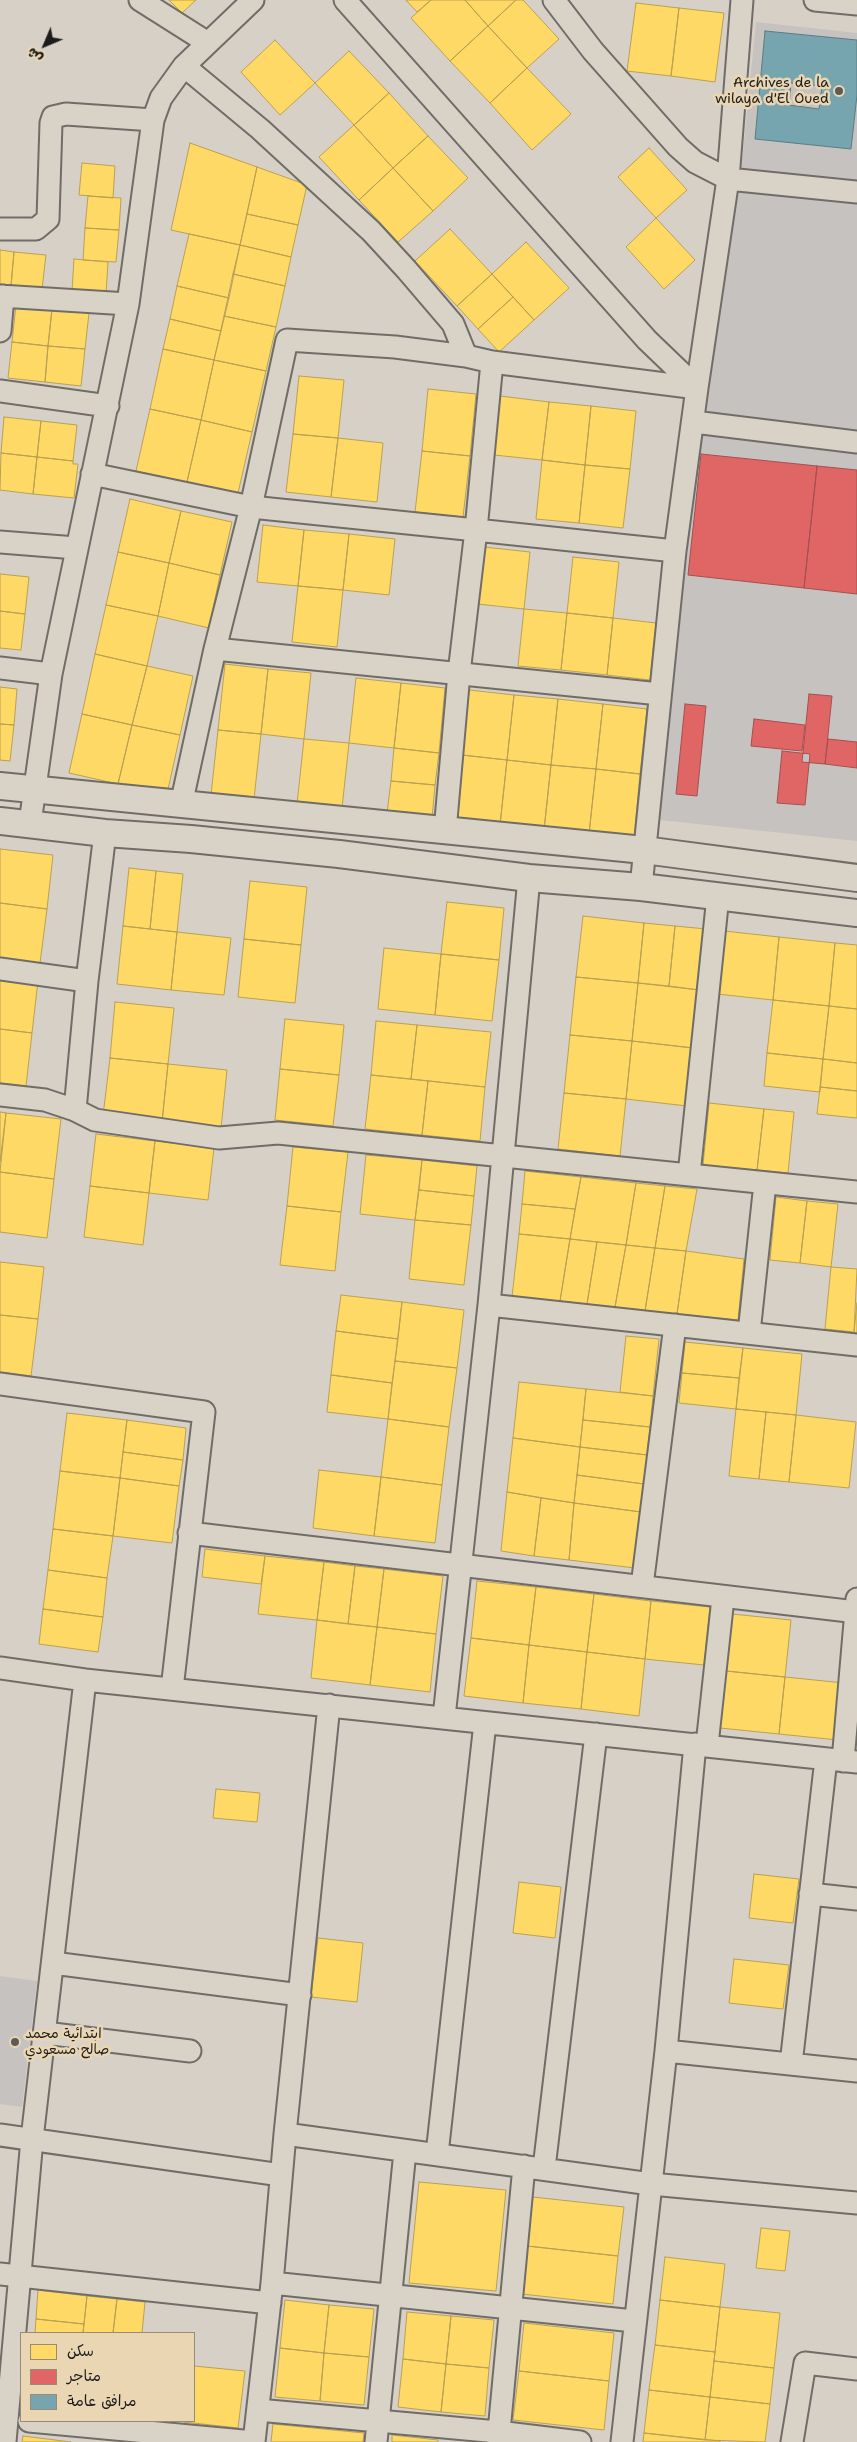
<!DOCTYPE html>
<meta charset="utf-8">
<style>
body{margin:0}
#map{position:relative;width:857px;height:2442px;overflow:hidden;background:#d6d0c6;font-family:"Shantell Sans","Playpen Sans Arabic",sans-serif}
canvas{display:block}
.legend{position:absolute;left:20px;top:2332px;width:175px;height:90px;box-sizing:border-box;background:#ebd6b4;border:1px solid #988c77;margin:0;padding:6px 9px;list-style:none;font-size:15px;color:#1c1c1c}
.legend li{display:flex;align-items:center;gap:10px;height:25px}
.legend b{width:25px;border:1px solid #988c77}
.north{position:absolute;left:20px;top:20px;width:50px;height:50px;-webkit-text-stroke:4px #ebd6b4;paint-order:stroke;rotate:225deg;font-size:14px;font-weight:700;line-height:20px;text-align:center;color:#1c1c1c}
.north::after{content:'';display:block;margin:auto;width:18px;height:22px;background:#1c1c1c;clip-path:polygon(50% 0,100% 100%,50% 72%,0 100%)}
</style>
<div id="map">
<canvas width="857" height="2442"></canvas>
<ul class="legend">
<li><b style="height:14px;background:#ffd966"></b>سكن</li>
<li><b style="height:14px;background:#e06666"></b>متاجر</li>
<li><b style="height:14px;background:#76a5af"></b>مرافق عامة</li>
</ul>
<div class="north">ش</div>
</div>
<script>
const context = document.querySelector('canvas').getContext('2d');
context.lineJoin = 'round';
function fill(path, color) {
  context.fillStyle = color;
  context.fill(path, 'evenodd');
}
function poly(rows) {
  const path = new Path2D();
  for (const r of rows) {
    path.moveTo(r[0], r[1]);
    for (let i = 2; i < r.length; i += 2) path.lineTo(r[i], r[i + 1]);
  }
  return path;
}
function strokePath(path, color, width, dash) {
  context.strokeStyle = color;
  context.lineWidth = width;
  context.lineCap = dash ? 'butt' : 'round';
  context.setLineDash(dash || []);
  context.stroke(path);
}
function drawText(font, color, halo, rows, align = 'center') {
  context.font = font + ' "Shantell Sans","Playpen Sans Arabic",sans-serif';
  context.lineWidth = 5;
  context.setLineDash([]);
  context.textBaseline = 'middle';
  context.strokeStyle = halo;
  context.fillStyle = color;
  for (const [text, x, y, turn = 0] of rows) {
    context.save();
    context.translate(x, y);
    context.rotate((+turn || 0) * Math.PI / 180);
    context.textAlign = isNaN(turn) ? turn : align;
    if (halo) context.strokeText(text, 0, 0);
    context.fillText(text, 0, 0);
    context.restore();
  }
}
fill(poly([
 [756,22,857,33,857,841,660,820,697,457,742,161],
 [0,1976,37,1981,22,2107,0,2104]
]), '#c6c2bf');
const homes = poly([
 [169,0,196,0,182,13,169,0],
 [406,0,431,0,417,12,406,0],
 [431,0,465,0,488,26,450,61,411,18,431,0],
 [465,0,516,0,488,26,465,0],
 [516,0,523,0,559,39,527,68,488,26,516,0],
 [636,3,679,8,671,76,627,71,636,3],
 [679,8,724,13,715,82,671,76,679,8],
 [488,26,527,68,490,103,450,61,488,26],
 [275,40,315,83,280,115,241,72,275,40],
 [349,51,389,93,354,125,315,83,349,51],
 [527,68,571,114,532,150,490,103,527,68],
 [389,93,428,136,393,168,354,125,389,93],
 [354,125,393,168,359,200,319,157,354,125],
 [428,136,468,178,433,211,393,168,428,136],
 [190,143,257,167,240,245,171,230,190,143],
 [649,148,687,190,656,218,618,177,649,148],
 [82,163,115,166,113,198,79,195,82,163],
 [257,167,307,185,298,225,247,214,257,167],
 [393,168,433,211,398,242,359,200,393,168],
 [88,196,121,198,119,230,85,228,88,196],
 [247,214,298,225,291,257,240,245,247,214],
 [656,218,695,260,664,289,626,247,656,218],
 [85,228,119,230,116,262,83,260,85,228],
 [450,229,492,274,457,306,415,261,450,229],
 [189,234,240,245,229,298,177,286,189,234],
 [526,242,569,288,534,320,492,274,526,242],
 [240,245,291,257,285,286,233,274,240,245],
 [0,250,14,252,11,286,0,285,0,250],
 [14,252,46,255,42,289,11,286,14,252],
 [74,259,108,262,106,294,72,291,74,259],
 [233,274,285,286,276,327,224,316,233,274],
 [492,274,513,297,478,329,457,306,492,274],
 [177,286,229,298,221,331,170,319,177,286],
 [513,297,534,320,499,352,478,329,513,297],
 [16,305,52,309,48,346,12,342,16,305],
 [52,309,89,313,85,349,48,346,52,309],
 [224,316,276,327,266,371,214,360,224,316],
 [170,319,221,331,214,360,163,349,170,319],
 [12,342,48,346,45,382,8,378,12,342],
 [48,346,85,349,81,386,45,382,48,346],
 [163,349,214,360,201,420,150,409,163,349],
 [214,360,266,371,252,432,201,420,214,360],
 [299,376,344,380,338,438,293,434,299,376],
 [428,389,476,394,470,456,422,451,428,389],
 [500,396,549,402,542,460,494,455,500,396],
 [549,402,591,406,585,465,542,460,549,402],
 [591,406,636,411,630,469,585,465,591,406],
 [150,409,201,420,187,482,136,471,150,409],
 [4,417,41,421,37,457,1,453,4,417],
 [201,420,252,432,238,493,187,482,201,420],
 [41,421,77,425,73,461,37,457,41,421],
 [293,434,338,438,331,497,286,492,293,434],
 [338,438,383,443,377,502,331,497,338,438],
 [422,451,470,456,463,517,415,512,422,451],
 [1,453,37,457,33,494,0,490,1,453],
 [37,457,73,461,73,464,78,464,74,498,33,494,37,457],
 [542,460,585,465,579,523,536,519,542,460],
 [585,465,630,469,623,528,579,523,585,465],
 [130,499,181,511,169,563,118,552,130,499],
 [181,511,232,522,220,575,169,563,181,511],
 [263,525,304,530,298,586,257,582,263,525],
 [304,530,349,534,343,590,298,586,304,530],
 [349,534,395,539,389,595,343,590,349,534],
 [484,547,530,552,524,609,478,604,484,547],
 [118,552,169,563,158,616,106,605,118,552],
 [573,557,619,562,613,618,567,613,573,557],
 [169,563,220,575,209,628,158,616,169,563],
 [0,574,29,577,25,614,0,611,0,574],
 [298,586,343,590,337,647,292,642,298,586],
 [106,605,158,616,147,666,95,654,106,605],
 [524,609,567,613,561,670,518,666,524,609],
 [0,611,25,614,21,650,0,648,0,611],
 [567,613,613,618,607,675,561,670,567,613],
 [613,618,656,623,650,680,607,675,613,618],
 [95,654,147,666,132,725,82,714,95,654],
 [225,664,268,669,261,734,218,730,225,664],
 [147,666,193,676,180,735,132,725,147,666],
 [268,669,311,673,304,739,261,734,268,669],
 [356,678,401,683,394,748,349,743,356,678],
 [401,683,445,688,439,753,394,748,401,683],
 [0,687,17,689,14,725,0,724,0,687],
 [469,690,514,695,507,760,462,755,469,690],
 [514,695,558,699,551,765,507,760,514,695],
 [558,699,603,704,596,769,551,765,558,699],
 [603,704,647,709,640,774,596,769,603,704],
 [82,714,132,725,118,784,69,773,82,714],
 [0,724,14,725,10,761,0,760,0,724],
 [132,725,180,735,167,794,118,784,132,725],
 [218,730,261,734,254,799,211,795,218,730],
 [304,739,349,743,342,808,297,804,304,739],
 [394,748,439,753,435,785,391,781,394,748],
 [462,755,507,760,500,825,455,820,462,755],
 [507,760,551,765,544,830,500,825,507,760],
 [551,765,596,769,589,834,544,830,551,765],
 [596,769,640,774,634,839,589,834,596,769],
 [391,781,435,785,432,818,387,813,391,781],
 [0,849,53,855,47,909,0,903,0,849],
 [129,868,156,871,150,929,123,926,129,868],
 [156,871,183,874,177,932,150,929,156,871],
 [250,881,307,887,301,945,244,939,250,881],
 [447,902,504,908,499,960,441,954,447,902],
 [0,903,47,909,40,963,0,958,0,903],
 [583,916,644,923,638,983,576,977,583,916],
 [644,923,675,926,669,986,638,983,644,923],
 [123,926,177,932,171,990,117,984,123,926],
 [675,926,706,929,699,990,669,986,675,926],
 [724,931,779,937,773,1000,717,994,724,931],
 [177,932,231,938,224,995,171,990,177,932],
 [779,937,835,943,829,1006,773,1000,779,937],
 [244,939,301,945,295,1003,238,997,244,939],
 [835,943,857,945,857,1009,829,1006,835,943],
 [384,948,441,954,435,1015,378,1009,384,948],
 [441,954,499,960,492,1021,435,1015,441,954],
 [0,976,38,981,32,1033,0,1029,0,976],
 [576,977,638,983,632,1041,570,1035,576,977],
 [638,983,699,990,693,1048,632,1041,638,983],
 [773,1000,829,1006,823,1059,767,1053,773,1000],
 [115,1002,174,1008,168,1064,110,1058,115,1002],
 [829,1006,857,1009,857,1063,823,1059,829,1006],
 [285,1019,344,1025,339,1075,280,1069,285,1019],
 [376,1021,417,1025,411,1079,371,1075,376,1021],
 [417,1025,491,1032,485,1087,411,1079,417,1025],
 [0,1029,32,1033,26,1086,0,1083,0,1029],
 [570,1035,632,1041,626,1099,564,1093,570,1035],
 [632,1041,693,1048,687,1106,626,1099,632,1041],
 [767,1053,823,1059,820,1092,764,1086,767,1053],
 [110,1058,168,1064,162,1122,103,1116,110,1058],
 [823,1059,857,1063,857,1091,820,1087,823,1059],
 [168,1064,227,1070,221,1128,162,1122,168,1064],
 [280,1069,339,1075,333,1126,275,1120,280,1069],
 [371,1075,428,1081,422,1135,365,1129,371,1075],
 [428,1081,485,1087,480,1141,422,1135,428,1081],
 [820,1087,857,1091,857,1118,817,1114,820,1087],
 [564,1093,626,1099,620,1156,558,1149,564,1093],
 [709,1103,764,1109,757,1170,703,1165,709,1103],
 [764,1109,794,1112,788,1173,757,1170,764,1109],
 [0,1112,6,1113,0,1162,0,1112],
 [6,1113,61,1119,54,1179,0,1172,6,1113],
 [96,1134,155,1141,149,1193,90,1186,96,1134],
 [155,1141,214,1148,208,1200,149,1193,155,1141],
 [293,1147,348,1152,341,1212,287,1206,293,1147],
 [366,1155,422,1160,415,1220,360,1214,366,1155],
 [422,1160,477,1166,474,1196,419,1190,422,1160],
 [525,1171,581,1177,575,1209,522,1204,525,1171],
 [0,1172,54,1179,47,1238,0,1232,0,1172],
 [581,1177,636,1183,626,1245,570,1239,581,1177],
 [636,1183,665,1186,655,1248,626,1245,636,1183],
 [90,1186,149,1193,143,1245,84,1237,90,1186],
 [665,1186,697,1189,686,1251,655,1248,665,1186],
 [419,1190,474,1196,471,1225,415,1220,419,1190],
 [776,1197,807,1201,800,1263,770,1260,776,1197],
 [807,1201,838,1204,831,1267,800,1263,807,1201],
 [522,1204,575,1209,570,1239,519,1234,522,1204],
 [287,1206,341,1212,335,1271,280,1265,287,1206],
 [415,1220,471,1225,464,1285,409,1279,415,1220],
 [519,1234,570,1239,560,1301,512,1297,519,1234],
 [570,1239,597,1242,587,1304,560,1301,570,1239],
 [597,1242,626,1245,615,1307,587,1304,597,1242],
 [626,1245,655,1248,645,1311,615,1307,626,1245],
 [655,1248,686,1251,677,1314,645,1311,655,1248],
 [686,1251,744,1259,738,1320,677,1314,686,1251],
 [0,1262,44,1267,38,1319,0,1315,0,1262],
 [831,1267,857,1269,854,1332,825,1329,831,1267],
 [341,1295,402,1302,398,1339,336,1331,341,1295],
 [402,1302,464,1310,457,1368,395,1361,402,1302],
 [857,1303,857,1333,854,1332,857,1303],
 [0,1315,38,1319,31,1376,0,1372,0,1315],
 [336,1331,398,1339,392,1383,331,1375,336,1331],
 [626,1336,659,1339,653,1396,620,1392,626,1336],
 [685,1342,743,1348,739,1378,682,1373,685,1342],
 [743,1348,802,1354,796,1415,736,1409,743,1348],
 [395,1361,457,1368,449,1427,388,1419,395,1361],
 [682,1373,739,1378,736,1409,679,1403,682,1373],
 [331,1375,392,1383,388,1419,327,1412,331,1375],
 [519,1382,586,1389,580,1447,513,1438,519,1382],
 [586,1389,653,1396,650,1427,583,1420,586,1389],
 [736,1409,766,1412,759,1479,729,1476,736,1409],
 [766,1412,796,1415,789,1482,759,1479,766,1412],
 [67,1413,127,1420,120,1478,60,1471,67,1413],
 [796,1415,856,1422,849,1488,789,1482,796,1415],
 [388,1419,449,1427,442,1485,381,1477,388,1419],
 [127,1420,186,1428,183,1460,123,1452,127,1420],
 [583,1420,650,1427,647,1455,580,1447,583,1420],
 [513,1438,580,1447,574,1503,507,1492,513,1438],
 [580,1447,647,1455,644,1484,577,1475,580,1447],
 [123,1452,183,1460,179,1486,120,1478,123,1452],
 [319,1470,381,1477,374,1536,313,1528,319,1470],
 [60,1471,120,1478,113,1536,53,1529,60,1471],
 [577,1475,644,1484,641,1512,574,1503,577,1475],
 [381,1477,442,1485,435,1543,374,1536,381,1477],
 [120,1478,179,1486,172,1543,113,1536,120,1478],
 [507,1492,541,1498,534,1556,501,1551,507,1492],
 [541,1498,574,1503,569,1560,534,1556,541,1498],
 [574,1503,641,1512,635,1568,569,1560,574,1503],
 [53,1529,113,1536,107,1578,48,1570,53,1529],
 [205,1549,265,1556,261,1584,202,1577,205,1549],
 [265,1556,324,1562,317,1620,258,1614,265,1556],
 [324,1562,355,1566,348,1624,317,1620,324,1562],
 [355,1566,384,1569,377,1627,348,1624,355,1566],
 [384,1569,443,1576,436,1634,377,1627,384,1569],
 [48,1570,107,1578,103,1617,43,1609,48,1570],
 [477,1581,536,1587,529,1645,471,1638,477,1581],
 [536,1587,594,1594,587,1652,529,1645,536,1587],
 [594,1594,651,1601,645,1659,587,1652,594,1594],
 [651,1601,710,1607,704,1665,645,1659,651,1601],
 [43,1609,103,1617,98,1652,39,1644,43,1609],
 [732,1614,791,1620,785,1677,726,1671,732,1614],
 [317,1620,377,1627,370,1685,311,1678,317,1620],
 [377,1627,436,1634,430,1692,370,1685,377,1627],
 [471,1638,529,1645,523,1703,464,1696,471,1638],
 [529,1645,587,1652,581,1709,523,1703,529,1645],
 [587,1652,645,1659,639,1716,581,1709,587,1652],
 [726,1671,785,1677,779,1734,720,1728,726,1671],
 [785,1677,844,1683,838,1740,779,1734,785,1677],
 [216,1789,260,1793,257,1822,213,1818,216,1789],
 [754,1874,799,1879,793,1923,749,1918,754,1874],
 [519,1882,561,1887,555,1938,513,1933,519,1882],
 [318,1938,363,1943,357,2002,311,1997,318,1938],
 [734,1959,789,1965,783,2009,729,2003,734,1959],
 [419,2182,506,2190,496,2291,409,2283,419,2182],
 [533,2197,624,2207,618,2256,527,2246,533,2197],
 [761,2228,790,2231,785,2271,756,2268,761,2228],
 [527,2246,618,2256,613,2304,522,2294,527,2246],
 [665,2257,725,2264,720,2307,660,2300,665,2257],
 [38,2290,87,2296,84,2324,36,2319,38,2290],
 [87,2296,117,2299,113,2333,83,2333,87,2296],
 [117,2299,145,2302,142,2333,113,2333,117,2299],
 [285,2300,329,2305,324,2353,280,2348,285,2300],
 [660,2300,720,2307,715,2352,655,2345,660,2300],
 [329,2305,374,2309,369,2357,324,2353,329,2305],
 [720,2307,780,2313,774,2368,714,2361,720,2307],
 [407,2312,451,2316,446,2364,403,2359,407,2312],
 [451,2316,494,2320,489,2368,446,2364,451,2316],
 [36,2319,84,2324,83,2333,35,2333,36,2319],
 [524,2323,614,2333,609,2381,519,2371,524,2323],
 [655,2345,715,2352,710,2397,649,2390,655,2345],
 [280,2348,324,2353,320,2401,275,2397,280,2348],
 [324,2353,369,2357,364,2405,320,2401,324,2353],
 [403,2359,446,2364,441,2412,398,2407,403,2359],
 [714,2361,774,2368,770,2404,710,2397,714,2361],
 [446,2364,489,2368,485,2416,441,2412,446,2364],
 [194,2366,245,2371,238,2428,184,2422,194,2421,194,2366],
 [519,2371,609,2381,604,2430,513,2420,519,2371],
 [649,2390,710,2397,705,2440,644,2433,649,2390],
 [710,2397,770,2404,765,2442,705,2440,710,2397],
 [273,2424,364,2433,363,2442,271,2442,273,2424],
 [644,2433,720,2441,720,2442,643,2442,644,2433],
 [392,2435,438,2440,438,2442,392,2442,392,2435],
 [23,2436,71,2442,22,2442,23,2436]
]);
fill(homes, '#ffd966');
strokePath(homes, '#bba050', 1);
const shops = poly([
 [701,454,817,466,804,588,688,575,701,454],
 [817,466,857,470,857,594,804,588,817,466],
 [809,694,832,696,825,764,802,762,809,694],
 [685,704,706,706,697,796,676,794,685,704],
 [754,719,805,725,802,751,751,746,754,719],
 [828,739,857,742,857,768,825,764,828,739],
 [782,751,810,754,805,805,777,803,782,751]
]);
fill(shops, '#e06666');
strokePath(shops, '#a55050', 1);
const public = poly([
 [765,31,857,40,857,95,851,149,755,139,765,31],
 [791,83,822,86,819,109,789,105,791,83]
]);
fill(public, '#76a5af');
strokePath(public, '#5b7c83', 1);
const minor = poly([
 [140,0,208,43],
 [345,0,647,340,697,388],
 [554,0,593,51,678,147,695,162,728,179,857,192],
 [815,0,857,4],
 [184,66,260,129,371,231,406,269,453,324,466,356],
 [0,229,36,229,48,219,51,123,53,117,66,114,153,120],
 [0,296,128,304],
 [0,331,3,296],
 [492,362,476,530,251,507,287,340,395,347,466,356,492,362,697,388],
 [0,391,108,406],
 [694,422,857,442],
 [92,474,251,507,215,649,181,805],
 [0,542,76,548],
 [215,649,660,694],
 [0,668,51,674],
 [30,823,51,674,128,304,153,120,161,98,184,66,253,0],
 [445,831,459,673,476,530,675,551],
 [641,887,675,551,697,388,728,179,742,0],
 [0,969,87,981],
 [0,1095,45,1100,75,1110,95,1120,219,1138,278,1133,857,1192],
 [75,1110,87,981,105,833],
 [689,1175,718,896],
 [489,1305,857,1345],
 [749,1333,765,1183],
 [0,1384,204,1412,172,1689],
 [189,1533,857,1612],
 [642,1586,675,1325],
 [0,1668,85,1680,857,1762],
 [444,1717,489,1305,529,878],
 [707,1745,723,1598],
 [843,1761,857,1599],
 [810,1894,857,1899],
 [53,1963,300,1995],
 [45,2033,190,2051],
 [666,2051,857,2071],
 [791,2064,826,1759],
 [285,2134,651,2184,857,2203],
 [0,2135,281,2175],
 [437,2154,485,1723],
 [544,2168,596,1734],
 [0,2274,270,2303],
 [272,2283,634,2321],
 [258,2410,498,2432,580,2442],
 [29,2421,254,2442],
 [5,2442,32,2139,85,1680],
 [254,2442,272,2283,285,2134,329,1705],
 [376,2442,405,2151],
 [498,2442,524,2166],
 [622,2442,666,2051,695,1744],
 [792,2442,805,2363,857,2369]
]);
const tertiary = poly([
 [0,786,644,850,857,878],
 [0,821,105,833,191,839,339,854,529,878,641,887,857,913]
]);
strokePath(minor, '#706d68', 25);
strokePath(tertiary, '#706d68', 30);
strokePath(minor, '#d9d2c6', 21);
strokePath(tertiary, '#d9d2c6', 26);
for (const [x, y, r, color] of [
 [839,91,5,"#5d5b58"],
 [15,2042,5,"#5d5b58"]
]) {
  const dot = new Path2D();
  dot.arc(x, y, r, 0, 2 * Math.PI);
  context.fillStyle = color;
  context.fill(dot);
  strokePath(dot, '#ebd6b4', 2);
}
drawText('14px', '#1c1c1c', '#ebd6b4', [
 ["Archives de la",829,83],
 ["wilaya d'El Oued",829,99],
 ["ابتدائية محمد",25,2034,"left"],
 ["صالح مسعودي",25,2050,"left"]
], 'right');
</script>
